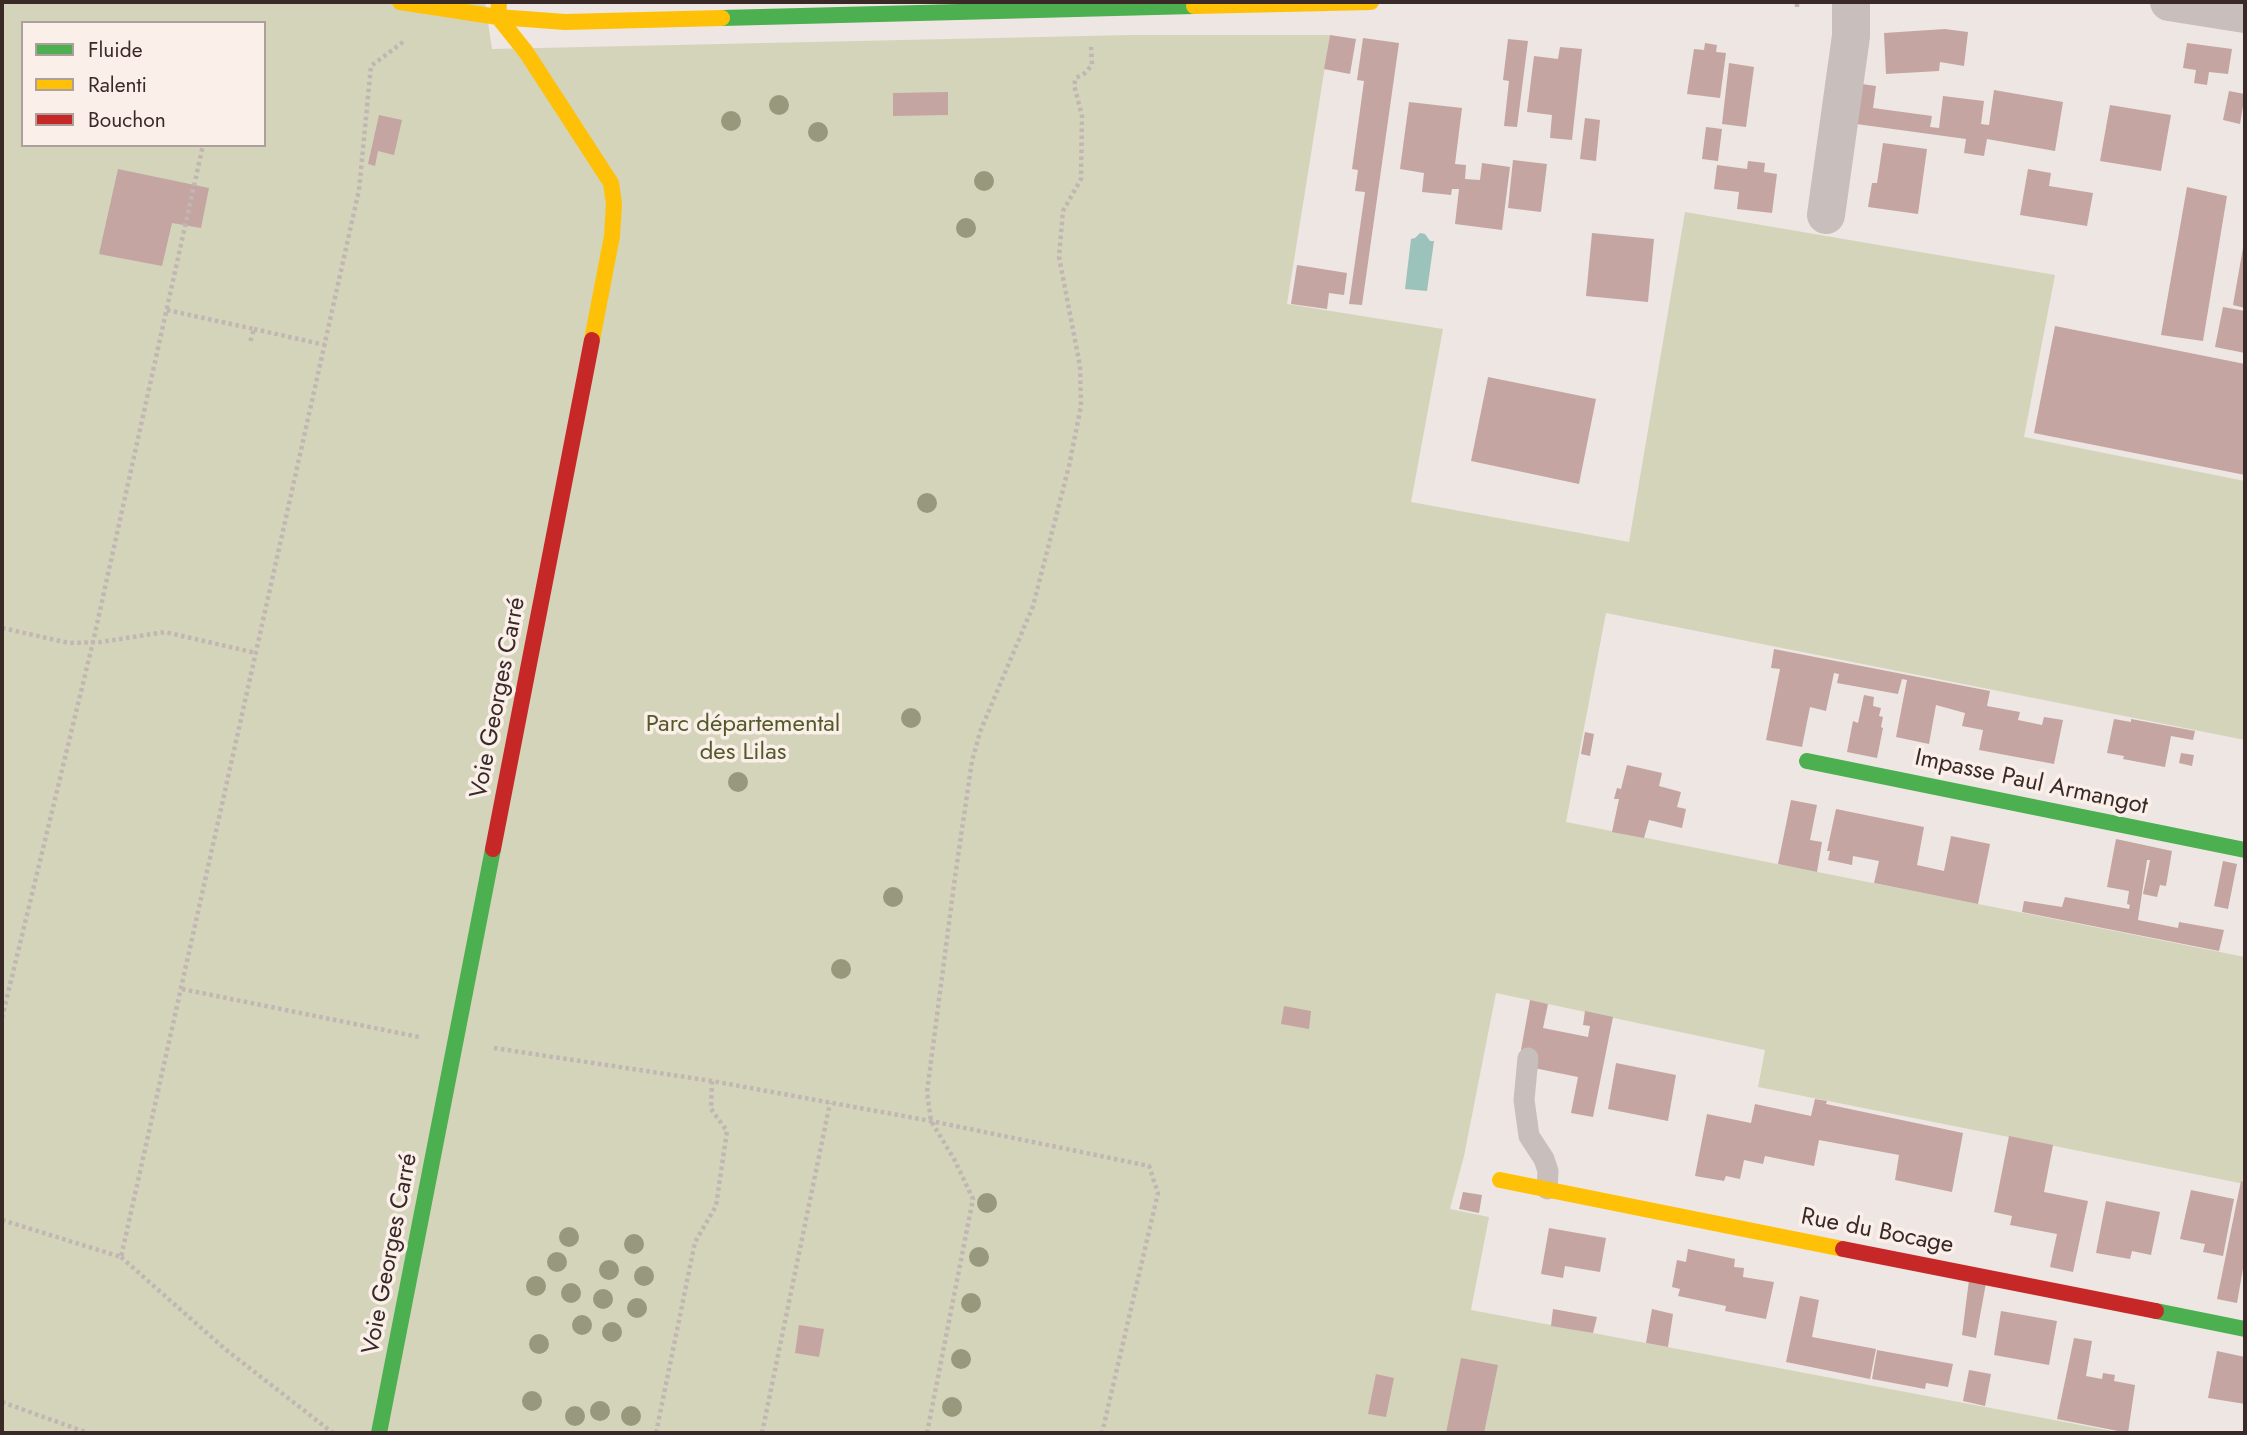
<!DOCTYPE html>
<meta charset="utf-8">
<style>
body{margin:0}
#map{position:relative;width:2247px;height:1435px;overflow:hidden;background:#eee6e2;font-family:Jost,sans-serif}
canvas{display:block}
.frame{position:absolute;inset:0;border:4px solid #392a28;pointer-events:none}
.legend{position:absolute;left:21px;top:21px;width:245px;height:126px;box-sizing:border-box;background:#fbefe9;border:2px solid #ada09c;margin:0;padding:9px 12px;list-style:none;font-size:21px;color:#392a28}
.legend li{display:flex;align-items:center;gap:14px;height:35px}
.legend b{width:35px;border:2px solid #ada09c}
</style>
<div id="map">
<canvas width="2247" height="1435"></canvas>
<div class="frame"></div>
<ul class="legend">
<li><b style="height:9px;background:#4caf50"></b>Fluide</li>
<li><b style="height:9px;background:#ffc107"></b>Ralenti</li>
<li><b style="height:9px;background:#c62828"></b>Bouchon</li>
</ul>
</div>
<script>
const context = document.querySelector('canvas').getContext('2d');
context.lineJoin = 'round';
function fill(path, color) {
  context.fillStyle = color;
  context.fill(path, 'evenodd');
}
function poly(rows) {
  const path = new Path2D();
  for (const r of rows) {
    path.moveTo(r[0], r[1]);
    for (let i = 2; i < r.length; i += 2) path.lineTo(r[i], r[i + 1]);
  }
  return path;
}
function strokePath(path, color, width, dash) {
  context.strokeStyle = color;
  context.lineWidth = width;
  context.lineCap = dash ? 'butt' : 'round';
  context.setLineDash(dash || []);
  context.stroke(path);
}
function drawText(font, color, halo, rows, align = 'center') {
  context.font = font + ' Jost,sans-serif';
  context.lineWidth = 7;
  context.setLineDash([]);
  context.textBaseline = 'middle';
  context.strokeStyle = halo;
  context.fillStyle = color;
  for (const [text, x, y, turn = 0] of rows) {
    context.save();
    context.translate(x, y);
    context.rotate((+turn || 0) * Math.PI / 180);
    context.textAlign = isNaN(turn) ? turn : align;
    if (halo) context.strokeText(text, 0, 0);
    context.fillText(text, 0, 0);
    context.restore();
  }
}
fill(poly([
 [2,2,485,2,492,49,1132,35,1330,35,1287,304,1443,329,1411,502,1629,542,1685,212,2055,275,2024,437,2245,481,2245,740,1606,613,1566,822,2245,957,2245,1184,1758,1087,1765,1050,1496,993,1464,1156,1450,1209,1489,1217,1471,1310,2123,1433,2,1433],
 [23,23,264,23,264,145,23,145]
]), '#d4d4ba');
fill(poly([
 [1420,233,1425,234,1430,241,1434,241,1427,291,1405,289,1411,239,1415,238]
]), '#9bc3bb');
fill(poly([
 [1945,29,1968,32,1964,66,1940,62,1939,71,1886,74,1884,33],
 [1330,35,1356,39,1350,74,1324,69],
 [1363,38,1399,43,1362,305,1349,304,1365,192,1355,191,1358,170,1352,169,1364,81,1357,80],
 [1508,39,1528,41,1517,127,1504,126,1509,81,1503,80],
 [1705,43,1717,45,1716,52,1726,53,1720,98,1687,94,1694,49,1704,50],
 [2187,43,2232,49,2228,74,2209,72,2207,85,2194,83,2196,70,2183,68],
 [1560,47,1582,49,1572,140,1550,138,1552,115,1527,112,1534,56,1558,59],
 [1729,63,1754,67,1746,127,1722,124],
 [1855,83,1876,86,1873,108,1932,116,1930,127,1939,128,1943,96,1984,101,1981,124,1989,125,1994,90,2063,102,2055,151,1987,139,1984,156,1964,153,1966,139,1849,123],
 [2229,91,2245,94,2240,124,2223,120],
 [948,92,948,115,893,116,893,93],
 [1409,102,1462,108,1455,164,1466,165,1465,179,1480,180,1482,163,1510,167,1502,230,1455,224,1459,189,1452,189,1451,195,1422,192,1424,173,1400,169],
 [2110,105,2171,115,2161,171,2100,161],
 [379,115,402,120,394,155,378,151,375,166,368,164],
 [1585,118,1600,120,1596,161,1580,159],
 [1706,127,1722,129,1718,161,1702,159],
 [1883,143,1927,149,1918,214,1868,207,1872,183,1877,183],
 [1513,160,1547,164,1541,212,1508,208],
 [1748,161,1765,163,1764,172,1777,174,1772,213,1737,209,1739,192,1714,189,1717,165,1747,169],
 [118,169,209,188,201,228,172,223,162,266,99,254],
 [2028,169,2051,173,2049,186,2093,193,2087,226,2020,215],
 [2187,187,2227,196,2203,341,2161,335],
 [1592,233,1654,239,1648,302,1586,296],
 [2244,242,2245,242,2245,308,2233,305],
 [1297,265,1347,273,1344,295,1329,293,1327,309,1291,304],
 [2223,307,2245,311,2245,353,2215,347],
 [2055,326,2245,364,2245,475,2034,433],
 [1488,377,1596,399,1579,484,1471,461],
 [1774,649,1990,691,1987,706,2020,712,2018,720,2042,725,2044,717,2063,720,2054,764,1979,750,1983,730,1962,726,1965,713,1936,705,1929,744,1896,737,1907,680,1902,679,1898,694,1837,683,1839,674,1834,673,1826,711,1810,707,1802,747,1766,740,1780,669,1771,668],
 [1864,695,1874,697,1873,706,1881,708,1879,716,1883,717,1881,727,1883,728,1877,758,1847,752,1853,721,1858,723],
 [2114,719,2131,722,2131,719,2195,731,2193,740,2171,736,2165,767,2123,759,2124,756,2107,753],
 [1585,732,1594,734,1590,756,1581,754],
 [2181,753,2194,755,2192,766,2179,763],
 [1627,765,1662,773,1659,786,1681,792,1677,807,1686,809,1682,828,1649,820,1644,838,1612,832,1619,799,1614,799,1617,788,1621,789],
 [1791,800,1817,805,1810,840,1822,842,1817,872,1778,864],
 [1836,809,1924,827,1917,865,1944,871,1951,836,1990,844,1978,904,1874,883,1879,861,1853,856,1852,865,1828,860,1830,851,1827,851],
 [2116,839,2172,851,2166,886,2160,885,2157,897,2143,894,2150,860,2147,860,2138,920,2178,928,2179,922,2224,930,2219,951,2022,912,2024,901,2062,907,2065,897,2129,909,2130,905,2127,904,2129,891,2107,887],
 [2223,861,2237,864,2228,909,2214,906],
 [1530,1000,1548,1004,1543,1028,1588,1037,1590,1026,1583,1025,1585,1011,1613,1017,1593,1117,1571,1113,1578,1077,1534,1068,1537,1053,1521,1050],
 [1284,1006,1311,1011,1309,1029,1281,1024],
 [1616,1063,1676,1075,1668,1121,1608,1109],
 [1815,1099,1827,1101,1826,1104,1963,1133,1952,1192,1895,1180,1899,1155,1819,1140,1814,1166,1765,1156,1763,1164,1744,1160,1740,1179,1726,1176,1724,1181,1695,1176,1707,1114,1751,1123,1755,1104,1811,1116],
 [2009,1136,2053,1145,2044,1192,2088,1201,2073,1272,2050,1267,2057,1234,2010,1225,2012,1216,1994,1212],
 [2241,1181,2245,1182,2243,1212,2245,1213,2245,1257,2237,1303,2217,1299],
 [2191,1190,2234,1199,2223,1256,2203,1252,2205,1244,2180,1239],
 [1463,1192,1482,1195,1479,1213,1459,1209],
 [2106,1201,2160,1212,2151,1255,2132,1251,2130,1259,2096,1253],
 [1549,1228,1606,1238,1600,1272,1565,1266,1563,1278,1541,1274],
 [1688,1249,1735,1259,1734,1267,1744,1268,1743,1277,1774,1282,1766,1319,1725,1311,1726,1306,1678,1296,1680,1289,1672,1287,1677,1260,1686,1262],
 [1969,1280,1986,1283,1976,1338,1962,1335],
 [1800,1296,1819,1300,1812,1337,1876,1349,1870,1379,1786,1362],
 [1553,1309,1597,1317,1593,1333,1551,1326],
 [1652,1309,1673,1314,1668,1347,1646,1343],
 [2001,1311,2057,1321,2049,1365,1994,1355],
 [799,1325,824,1329,819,1357,795,1353],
 [2074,1338,2092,1341,2086,1376,2102,1379,2103,1373,2115,1375,2114,1381,2135,1385,2128,1433,2057,1419],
 [1877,1350,1953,1364,1948,1387,1926,1383,1925,1389,1872,1379],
 [2217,1351,2245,1357,2245,1404,2208,1398],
 [1461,1358,1498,1365,1484,1433,1446,1433],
 [1969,1370,1991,1374,1985,1406,1963,1401],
 [1376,1374,1394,1378,1386,1417,1368,1414]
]), '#c4a5a2');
strokePath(poly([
 [1797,7,1797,2],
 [167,310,254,329,250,342],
 [254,329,325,345],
 [2,628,69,643,101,642,165,632,256,653],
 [182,989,419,1037],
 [2,1018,93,642,203,145],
 [494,1048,712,1081,931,1121,1149,1166,1158,1193,1102,1433],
 [2,1220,121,1257,359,190,371,66,403,42],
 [121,1257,225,1349,333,1433],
 [2,1402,88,1433],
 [656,1433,695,1242,716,1206,727,1131,711,1109,712,1081],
 [762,1433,830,1103],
 [927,1433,973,1199,954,1159,931,1121,927,1092,955,877,972,761,980,732,1033,606,1069,466,1081,406,1080,366,1059,257,1063,211,1081,179,1082,116,1074,85,1076,78,1085,73,1092,65,1091,47]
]), '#c1b6b3', 4.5, [3.5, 3.5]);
strokePath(poly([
 [1528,1058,1524,1100,1529,1136,1544,1159,1548,1171,1547,1189]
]), '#c8bebb', 21);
strokePath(poly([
 [2169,2,2245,14],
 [1826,215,1851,36,1851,2]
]), '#c8bebb', 38);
strokePath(poly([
 [722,18,1194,6],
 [1807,761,2245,850],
 [2156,1311,2245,1329],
 [379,1433,493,849]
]), '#4caf50', 16);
strokePath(poly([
 [400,2,498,17,565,22,722,18],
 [499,2,498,17,526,52,611,183,614,204,612,236,592,340],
 [1194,6,1371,2],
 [1500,1180,1843,1249]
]), '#ffc107', 16);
strokePath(poly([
 [493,849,592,340],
 [1843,1249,2156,1311]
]), '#c62828', 16);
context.fillStyle = '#98997c';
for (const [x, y] of [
 [779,105],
 [731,121],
 [818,132],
 [984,181],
 [966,228],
 [927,503],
 [911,718],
 [738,782],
 [893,897],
 [841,969],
 [987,1203],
 [569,1237],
 [634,1244],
 [979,1257],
 [557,1262],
 [609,1270],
 [644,1276],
 [536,1286],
 [571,1293],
 [603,1299],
 [971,1303],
 [637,1308],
 [582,1325],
 [612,1332],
 [539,1344],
 [961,1359],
 [532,1401],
 [952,1407],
 [600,1411],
 [575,1416],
 [631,1416]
]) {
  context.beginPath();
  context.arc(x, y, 10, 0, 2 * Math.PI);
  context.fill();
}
drawText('24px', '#392a28', '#fbefe9', [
 ["Voie Georges Carré",499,698,-79],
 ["Impasse Paul Armangot",2031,783,12],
 ["Rue du Bocage",1877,1232,11],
 ["Voie Georges Carré",391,1254,-79]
]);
drawText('24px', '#525a29', '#fbefe9', [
 ["Parc départemental",743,725],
 ["des Lilas",743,753]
]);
</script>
